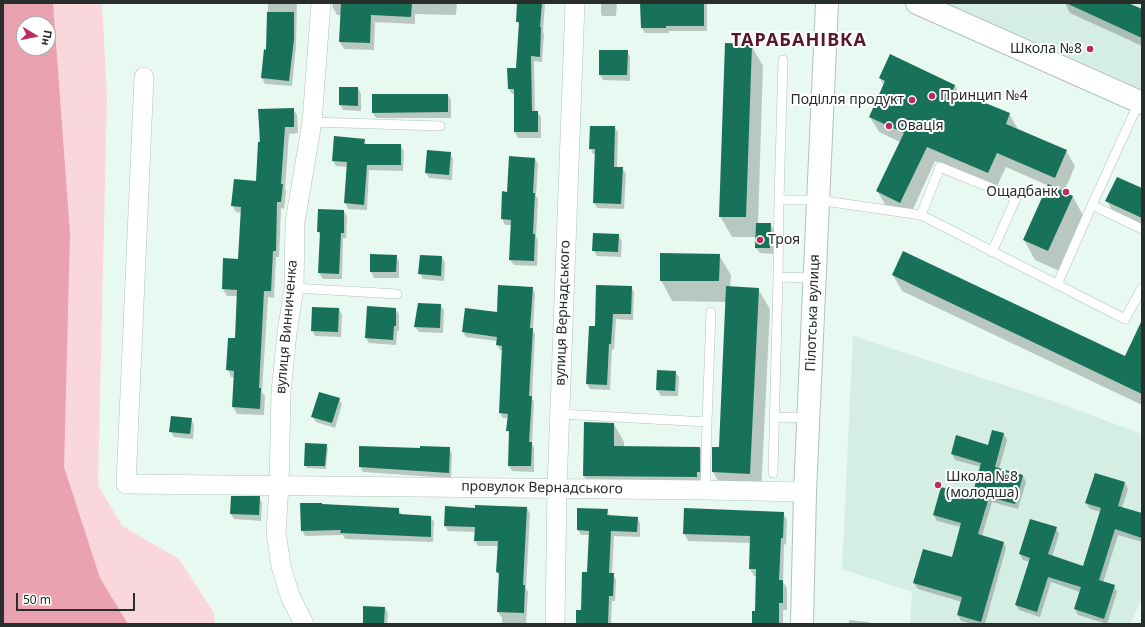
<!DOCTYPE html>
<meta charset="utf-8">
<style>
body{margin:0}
#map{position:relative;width:1145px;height:627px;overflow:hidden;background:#e8f9f2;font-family:"Noto Sans",sans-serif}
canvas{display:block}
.frame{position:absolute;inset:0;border:4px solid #272e2b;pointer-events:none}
.north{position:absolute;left:16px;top:16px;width:40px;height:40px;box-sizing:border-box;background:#fff;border:1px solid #a9abaa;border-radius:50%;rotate:100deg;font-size:11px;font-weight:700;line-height:16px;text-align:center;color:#272e2b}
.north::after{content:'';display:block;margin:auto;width:14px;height:18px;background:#ba2c5d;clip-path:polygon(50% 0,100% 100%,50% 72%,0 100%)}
.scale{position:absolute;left:16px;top:593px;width:119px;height:18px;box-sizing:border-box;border:2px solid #272e2b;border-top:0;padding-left:5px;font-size:12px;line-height:14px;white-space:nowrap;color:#272e2b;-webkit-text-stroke:3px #fff;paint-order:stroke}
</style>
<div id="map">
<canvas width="1145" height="627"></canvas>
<div class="frame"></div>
<div class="north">Пн</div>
<div class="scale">50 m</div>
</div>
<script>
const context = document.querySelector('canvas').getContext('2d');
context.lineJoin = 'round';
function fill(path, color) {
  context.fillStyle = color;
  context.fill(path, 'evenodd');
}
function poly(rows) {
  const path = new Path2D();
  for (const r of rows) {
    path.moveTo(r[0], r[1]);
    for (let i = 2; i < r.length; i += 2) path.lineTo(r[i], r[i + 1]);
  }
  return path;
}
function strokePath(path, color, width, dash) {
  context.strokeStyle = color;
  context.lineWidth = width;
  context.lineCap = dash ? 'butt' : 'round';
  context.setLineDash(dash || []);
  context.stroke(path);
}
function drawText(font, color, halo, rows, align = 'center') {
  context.font = font + ' "Noto Sans",sans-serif';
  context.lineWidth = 4;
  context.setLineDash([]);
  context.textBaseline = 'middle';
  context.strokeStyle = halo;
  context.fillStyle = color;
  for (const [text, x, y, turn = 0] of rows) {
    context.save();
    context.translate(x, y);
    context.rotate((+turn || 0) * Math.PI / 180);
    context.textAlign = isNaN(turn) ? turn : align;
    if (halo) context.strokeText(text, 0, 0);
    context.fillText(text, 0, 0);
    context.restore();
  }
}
fill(poly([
 [934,3,1142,3,1142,95],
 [853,336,1053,401,1142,434,1142,599,1130,624,910,624,912,592,842,569]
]), '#d4eee4');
fill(poly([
 [3,3,102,3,107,96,98,485,122,526,179,559,214,613,215,624,3,624],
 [24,24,48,24,48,48,24,48]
]), '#fad7dd');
fill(poly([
 [3,3,53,3,70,234,64,467,100,578,128,624,3,624],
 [24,24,48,24,48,48,24,48]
]), '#eaa1b0');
fill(poly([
 [268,3,297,3,296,46,292,86,265,84,262,78,265,51,267,51],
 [332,3,457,3,456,15,415,14,415,24,375,22,374,50,344,49,340,42,341,15,337,15,333,8],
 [518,3,545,3,543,32,544,34,542,62,534,61,535,112,537,112,541,117,541,138,518,138,515,132,515,94,512,94,509,89,517,69,520,26,517,21],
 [601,3,617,3,616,16,602,16,601,13],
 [641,3,707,3,707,31,669,31,669,33,645,33,642,28],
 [1065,3,1126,3,1142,10,1142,46,1070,13],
 [751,45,763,66,758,224,770,224,774,230,773,254,760,253,756,248,757,237,732,237,720,216],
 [627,51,630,57,630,81,603,80,600,75],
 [880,78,955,85,959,93,1009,114,1018,129,1066,151,1075,166,1064,192,1073,197,1084,217,1059,271,1035,260,1024,240,1049,186,1006,167,996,188,935,161,909,218,886,206,877,191,900,142,879,132,870,117,884,86],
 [358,88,361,94,361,111,343,110,340,105],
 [448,95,451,100,451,118,376,118,373,113],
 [293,109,297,115,298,133,289,134,285,189,286,192,284,209,281,208,279,257,276,257,274,298,268,297,262,392,265,396,264,415,237,414,233,407,235,377,231,377,228,370,236,339,238,296,227,296,223,289,224,260,239,260,242,213,236,212,232,205,257,182,260,129],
 [615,127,618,133,617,168,622,168,626,174,624,209,597,208,594,203,595,154,593,154,590,148],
 [364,140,367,145,400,145,404,151,403,171,369,170,367,210,348,209,345,203,347,167,336,166,333,161],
 [450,153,453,159,452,180,429,178,426,173],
 [535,159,538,164,536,196,538,199,536,237,538,240,537,266,514,265,510,260,512,225,505,225,502,219,503,192,508,193],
 [1142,189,1142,232,1118,221,1107,201],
 [344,211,347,216,346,238,343,238,342,279,323,279,319,273,321,236,318,232],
 [618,235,622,241,621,257,597,256,594,251],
 [719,255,731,275,730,287,758,289,770,309,761,494,724,492,713,472,713,448,720,448,727,302,672,301,661,280],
 [396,256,399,261,399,278,374,278,371,272],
 [442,257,445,263,444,281,423,279,420,274],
 [893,275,1125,358,1142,322,1142,405,902,291],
 [631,287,634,292,633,320,616,319,614,350,612,349,610,390,590,389,587,384,595,328],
 [532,288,535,293,533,331,535,334,532,398,534,402,532,444,534,448,534,472,512,471,509,466,510,436,508,431,508,418,503,418,500,413,503,351,500,350,497,345,497,341,466,337,463,332,498,313],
 [440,305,444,310,443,333,419,332,415,327],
 [339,309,342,315,341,337,315,336,312,330],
 [395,309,399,314,399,331,397,331,396,345,369,343,366,338],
 [675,372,679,377,678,396,661,396,657,390],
 [339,399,342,404,335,428,316,422,312,416],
 [191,419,194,425,193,439,174,437,171,432],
 [614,424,624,442,624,447,700,448,710,466,707,495,594,494,584,476],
 [1004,434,1007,440,999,469,1023,476,1026,482,1018,509,992,502,982,536,1003,542,1006,548,985,624,973,624,961,621,958,615,962,602,918,589,914,583,952,558,961,527,937,521,934,515,972,497,981,467,955,460,952,454,989,446],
 [326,445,328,448,326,469,307,468,305,465],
 [449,448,452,454,451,478,363,472,360,467,421,450],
 [1096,474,1125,483,1128,489,1122,508,1142,514,1142,542,1118,535,1103,583,1114,586,1117,592,1107,624,1078,615,1075,609,1080,592,1051,582,1040,617,1019,610,1016,605,1030,562,1023,560,1020,554,1056,528,1059,534,1052,557,1084,567,1101,512,1090,509,1086,503],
 [259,497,262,503,261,521,234,519,231,514],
 [527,508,530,514,526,588,528,592,526,624,502,624,502,618,498,612,499,576,497,572,498,546,478,546,475,540,475,532,448,531,445,526,476,509],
 [398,509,402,515,431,517,434,522,433,542,345,539,343,535,305,536,302,530],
 [607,510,610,517,637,518,640,523,640,537,614,536,612,574,613,574,616,580,615,601,612,601,611,624,577,624,582,611,588,573,589,535,581,535,578,530],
 [783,513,787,520,786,545,784,544,783,582,787,588,787,610,783,610,783,624,753,624,756,612,757,576,754,576,750,569,751,543,688,541,684,533],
 [385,608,388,613,387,624,364,624],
 [849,620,869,622,870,624,849,624]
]), '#0003');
fill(poly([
 [341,3,412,3,411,17,371,15,370,43,339,42],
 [517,3,542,3,540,27,541,27,540,57,531,56,532,111,538,111,538,132,514,132,514,89,508,89,507,68,516,68,519,22,516,22],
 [640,3,704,3,704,26,666,26,666,28,641,28],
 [1066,3,1128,3,1142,9,1142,38],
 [267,12,294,12,294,39,289,81,261,78,264,49,266,50],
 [725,43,752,44,746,217,719,217],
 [599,50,628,50,627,75,599,75],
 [890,54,955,85,953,90,1010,113,1006,124,1067,150,1055,178,997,153,988,173,927,147,900,203,876,191,904,133,869,117,885,81,879,78],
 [339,87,358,87,358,106,339,105],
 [372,94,448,94,448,112,372,113],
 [294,108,294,127,285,127,281,184,283,184,281,202,277,202,276,251,273,251,271,291,264,291,259,388,261,388,260,409,232,407,234,371,226,370,228,338,235,338,237,290,222,289,223,258,238,259,241,207,231,206,234,179,256,181,258,142,260,142,258,109],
 [590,126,615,126,614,167,623,167,621,204,593,203,595,149,589,149],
 [334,136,365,139,364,144,401,144,401,165,367,165,364,205,344,203,347,162,332,161],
 [427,150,451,152,449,175,425,173],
 [509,156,535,158,533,193,535,193,533,234,535,234,534,261,509,260,511,220,501,219,502,191,507,192],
 [1117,177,1142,188,1142,218,1105,201],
 [1048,184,1073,196,1048,251,1023,240],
 [318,209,344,210,344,233,341,233,339,274,318,273,320,232,317,232],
 [756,223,771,223,770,248,755,248],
 [593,233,619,234,618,252,592,251],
 [903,251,1125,356,1142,320,1142,394,892,275],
 [660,253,720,254,719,281,660,281],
 [370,254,397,255,396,272,370,272],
 [420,255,442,256,441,276,418,274],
 [498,285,533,287,530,328,533,328,529,396,532,396,529,442,532,442,531,466,508,466,509,431,506,431,508,414,499,413,502,346,496,345,497,337,462,332,465,308,497,312],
 [596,285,632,286,631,314,613,314,611,344,609,344,607,385,586,384,589,326,595,326],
 [726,286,759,288,750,474,712,472,712,447,719,447],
 [418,303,441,304,440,328,414,327],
 [367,306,396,308,396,326,394,326,393,340,365,338],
 [312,307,339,308,338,332,311,331],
 [657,370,676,371,675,391,656,390],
 [319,392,340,398,332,423,311,417],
 [171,416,192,418,190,434,169,432],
 [584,422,614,423,614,446,700,447,700,472,697,472,697,477,583,476],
 [992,430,1004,433,995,467,1023,475,1015,504,989,497,978,534,1004,542,981,622,957,615,962,597,913,583,923,549,952,557,961,523,933,515,941,487,972,496,981,463,951,454,956,435,988,445],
 [305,443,327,444,325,466,304,466],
 [359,446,420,448,420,446,450,447,449,473,359,467],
 [1095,473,1125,482,1118,506,1142,513,1142,538,1115,529,1099,580,1115,585,1104,619,1074,609,1081,587,1048,577,1037,612,1015,605,1030,558,1019,554,1030,519,1057,527,1048,554,1083,566,1101,508,1085,503],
 [231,496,260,496,259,515,230,514],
 [300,503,322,503,322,504,399,508,399,514,431,516,431,537,340,533,341,530,301,531],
 [475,505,527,507,523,585,525,585,524,613,497,612,499,573,496,572,498,541,474,541,475,527,444,526,445,506,475,508],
 [577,508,608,509,607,515,638,517,637,532,611,531,609,573,614,573,613,596,609,596,608,624,576,624,576,610,581,610,582,572,587,572,589,531,577,530],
 [684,508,784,512,783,538,781,538,779,580,783,580,783,603,779,603,779,624,752,624,752,611,755,611,756,569,749,569,750,536,683,534],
 [363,606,385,607,384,624,363,624]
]), '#187159');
const service = poly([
 [783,60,779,200,818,200,921,215,940,167,1016,198,992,252],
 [1139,102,1092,205,1142,229],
 [312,122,440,126],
 [779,200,778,277,814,278],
 [921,215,1125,319,1142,288],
 [1057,285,1092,205],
 [294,288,397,294],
 [560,414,707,422,711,312],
 [775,417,808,418],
 [773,473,778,277],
 [705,490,707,422]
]);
const minor = poly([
 [144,77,126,484,705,490,805,492],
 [304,624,290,596,281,566,276,532,279,486,281,392,287,333,294,288,295,222,312,122,321,3],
 [555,624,557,488,575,3]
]);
const tertiary = poly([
 [917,3,1142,103],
 [802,624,805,492,827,3]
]);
strokePath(service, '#b1c2bb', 10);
strokePath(minor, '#b1c2bb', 20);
strokePath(tertiary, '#b1c2bb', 24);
strokePath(service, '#fff', 9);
strokePath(minor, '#fff', 19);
strokePath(tertiary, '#fff', 22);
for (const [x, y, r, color] of [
 [1090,49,4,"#ba2c5d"],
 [932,96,4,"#ba2c5d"],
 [912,100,4,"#ba2c5d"],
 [889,126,4,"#ba2c5d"],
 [1066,192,4,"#ba2c5d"],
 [760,240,4,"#ba2c5d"],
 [938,485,4,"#ba2c5d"]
]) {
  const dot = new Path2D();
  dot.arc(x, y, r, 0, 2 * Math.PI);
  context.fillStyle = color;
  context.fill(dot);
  strokePath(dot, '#fff', 1.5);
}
drawText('14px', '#272e2b', '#fff', [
 ["Школа №8",1082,49,"right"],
 ["Принцип №4",940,96],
 ["Поділля продукт",904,100,"right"],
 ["Овація",897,126],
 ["Ощадбанк",1058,192,"right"],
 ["Троя",768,240],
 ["Школа №8",946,477],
 ["(молодша)",946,493]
], 'left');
drawText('14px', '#272e2b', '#fff', [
 ["вулиця Вернадського",563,313,-88],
 ["Пілотська вулиця",813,313,-88],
 ["вулиця Винниченка",287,327,-85],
 ["провулок Вернадського",542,488,1]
]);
context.letterSpacing = '1px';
drawText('bold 18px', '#5a162c', '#fff', [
 ["ТАРАБАНІВКА",799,41]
]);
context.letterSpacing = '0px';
</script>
